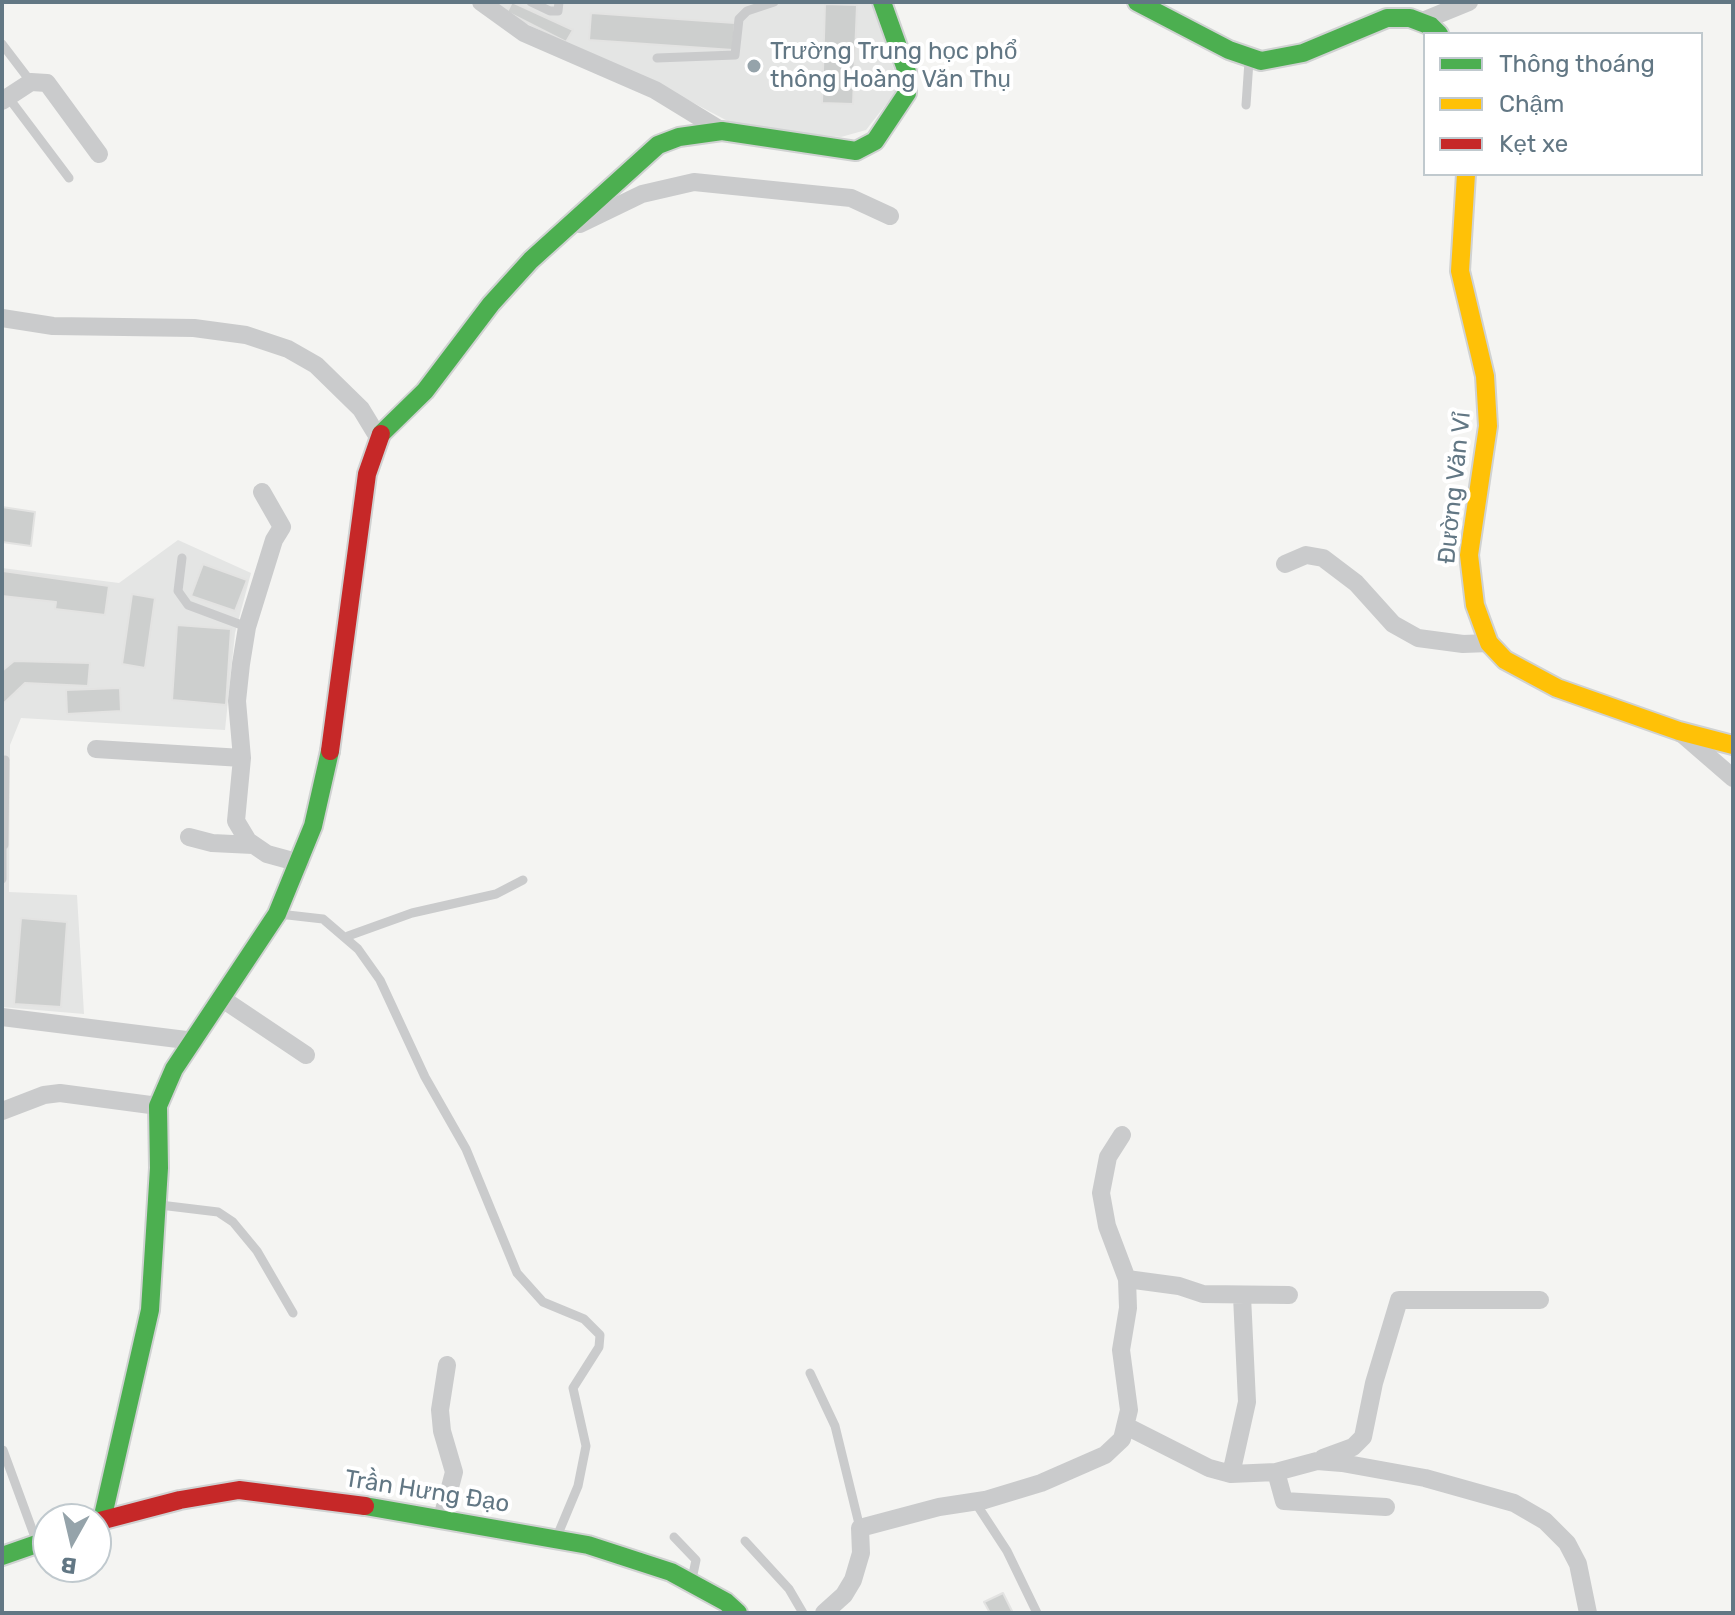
<!DOCTYPE html>
<meta charset="utf-8">
<style>
body{margin:0}
#map{position:relative;width:1735px;height:1615px;overflow:hidden;background:#f4f4f2;font-family:Rubik,sans-serif}
canvas{display:block}
.frame{position:absolute;inset:0;border:4px solid #627784;pointer-events:none}
.legend{position:absolute;left:1423px;top:32px;width:280px;height:144px;box-sizing:border-box;background:#fff;border:2px solid #c0c9ce;margin:0;padding:10px 14px;list-style:none;font-size:24px;color:#627784}
.legend li{display:flex;align-items:center;gap:16px;height:40px}
.legend b{width:40px;border:2px solid #c0c9ce}
.north{position:absolute;left:32px;top:1503px;width:80px;height:80px;box-sizing:border-box;background:#fff;border:2px solid #c0c9ce;border-radius:50%;rotate:188deg;font-size:22px;font-weight:700;line-height:32px;text-align:center;color:#627784}
.north::after{content:'';display:block;margin:auto;width:28px;height:36px;background:#95a3aa;clip-path:polygon(50% 0,100% 100%,50% 72%,0 100%)}
</style>
<div id="map">
<canvas width="1735" height="1615"></canvas>
<div class="frame"></div>
<ul class="legend">
<li><b style="height:10px;background:#4caf50"></b>Thông thoáng</li>
<li><b style="height:10px;background:#ffc107"></b>Chậm</li>
<li><b style="height:10px;background:#c62828"></b>Kẹt xe</li>
</ul>
<div class="north">B</div>
</div>
<script>
const context = document.querySelector('canvas').getContext('2d');
context.lineJoin = 'round';
function fill(path, color) {
  context.fillStyle = color;
  context.fill(path, 'evenodd');
}
function poly(rows) {
  const path = new Path2D();
  for (const r of rows) {
    path.moveTo(r[0], r[1]);
    for (let i = 2; i < r.length; i += 2) path.lineTo(r[i], r[i + 1]);
  }
  return path;
}
function strokePath(path, color, width, dash) {
  context.strokeStyle = color;
  context.lineWidth = width;
  context.lineCap = dash ? 'butt' : 'round';
  context.setLineDash(dash || []);
  context.stroke(path);
}
function drawText(font, color, halo, rows, align = 'center') {
  context.font = font + ' Rubik,sans-serif';
  context.lineWidth = 8;
  context.setLineDash([]);
  context.textBaseline = 'middle';
  context.strokeStyle = halo;
  context.fillStyle = color;
  for (const [text, x, y, turn = 0] of rows) {
    context.save();
    context.translate(x, y);
    context.rotate((+turn || 0) * Math.PI / 180);
    context.textAlign = isNaN(turn) ? turn : align;
    if (halo) context.strokeText(text, 0, 0);
    context.fillText(text, 0, 0);
    context.restore();
  }
}
fill(poly([
 [488,2,872,2,896,76,895,93,866,130,841,137,739,127,669,90,496,10],
 [178,540,251,573,235,633,225,730,21,718,10,745,9,892,77,895,84,1014,2,1007,2,568,119,583]
]), '#e4e5e4');
const building = poly([
 [512,2,573,30,566,42,507,12,512,2],
 [825,4,857,5,853,104,822,103,825,4],
 [591,13,735,23,733,50,589,40,591,13],
 [2,507,35,512,31,546,2,542,2,507],
 [203,564,247,580,235,611,191,596,203,564],
 [3,571,109,586,105,615,55,609,56,602,2,596,3,571],
 [132,594,155,598,145,668,122,664,132,594],
 [177,625,231,629,226,705,172,700,177,625],
 [14,661,90,663,88,686,25,683,2,705,2,671,14,661],
 [120,688,121,711,67,714,66,690,120,688],
 [21,918,67,922,61,1007,14,1004,21,918],
 [1003,1593,1013,1613,990,1613,984,1602,1003,1593]
]);
fill(building, '#cdcfce');
strokePath(building, '#e3e3e2', 2);
const fast = poly([
 [1137,2,1229,50,1261,61,1303,53,1387,18,1410,18,1431,26,1439,34],
 [381,434,425,391,491,304,531,260,658,145,679,137,722,131,856,151,875,141,907,93,907,72,882,2],
 [365,1506,588,1545,671,1572,726,1602,738,1613],
 [102,1520,150,1310,159,1168,158,1106,174,1069,277,914,313,826,330,751],
 [2,1556,48,1540]
]);
const slow = poly([
 [1466,174,1460,271,1485,376,1488,426,1469,555,1475,605,1489,643,1505,660,1557,688,1679,731,1733,745]
]);
const jam = poly([
 [330,751,367,474,381,434],
 [96,1522,180,1500,239,1490,365,1506]
]);
strokePath(fast, '#d0d2d2', 22);
strokePath(slow, '#d0d2d2', 22);
strokePath(jam, '#d0d2d2', 22);
strokePath(poly([
 [531,2,550,11,558,11,559,2],
 [2,44,31,82],
 [657,58,735,55,739,19,747,11,774,2],
 [8,97,69,178],
 [1246,105,1249,61],
 [182,558,178,591,188,605,247,627],
 [2,843,2,879],
 [4,845,5,760],
 [279,914,323,919,358,949,380,980,425,1077,466,1149,517,1273,543,1302,584,1319,600,1335,599,1347,573,1388,586,1446,578,1486,558,1534],
 [348,936,412,913,496,894,523,880],
 [160,1205,218,1212,233,1222,257,1251,293,1313],
 [810,1373,835,1426,860,1528],
 [3,1450,36,1540],
 [975,1502,1007,1551,1037,1613],
 [674,1537,696,1560,692,1579],
 [745,1541,789,1589,803,1613]
]), '#cacbcc', 9);
strokePath(poly([
 [481,2,524,33,655,90,722,131],
 [1420,22,1469,2],
 [2,101,31,82,47,83,99,154],
 [580,224,642,194,694,182,851,198,890,216],
 [2,318,53,326,194,328,246,335,288,349,316,365,361,409,378,437],
 [262,492,282,527,274,540,247,627,241,664,237,701,242,758,236,821,248,841,267,854,300,863],
 [1285,564,1306,555,1323,558,1356,583,1393,624,1418,638,1463,644,1489,643],
 [1681,733,1733,778],
 [96,749,242,758],
 [189,837,212,843,253,845],
 [221,998,306,1055],
 [2,1017,194,1041],
 [2,1111,44,1095,60,1093,158,1106],
 [1127,1279,1179,1286,1203,1294,1289,1295],
 [1128,1427,1209,1468,1231,1474,1276,1472,1317,1461,1342,1463,1425,1478,1514,1503,1545,1521,1567,1543,1578,1564,1588,1613],
 [1323,1458,1353,1447,1363,1437,1374,1383,1399,1300,1540,1300],
 [1276,1472,1284,1501,1386,1507],
 [1231,1474,1247,1402,1242,1296],
 [442,1518,454,1472,442,1431,440,1410,447,1365],
 [824,1613,844,1595,853,1580,861,1553,860,1528,939,1507,985,1500,1041,1483,1105,1455,1122,1439,1129,1410,1121,1350,1128,1308,1127,1279,1107,1226,1101,1193,1108,1157,1122,1135]
]), '#cacbcc', 18);
strokePath(fast, '#4caf50', 18);
strokePath(slow, '#ffc107', 18);
strokePath(jam, '#c62828', 18);
for (const [x, y, r, color] of [
 [754,66,8,"#95a3aa"]
]) {
  const dot = new Path2D();
  dot.arc(x, y, r, 0, 2 * Math.PI);
  context.fillStyle = color;
  context.fill(dot);
  strokePath(dot, '#fff', 3);
}
drawText('24px', '#627784', '#fff', [
 ["Trường Trung học phổ",770,52],
 ["thông Hoàng Văn Thụ",770,80]
], 'left');
drawText('24px', '#627784', '#fff', [
 ["Đường Văn Vỉ",1455,488,-84],
 ["Trần Hưng Đạo",427,1492,9]
]);
</script>
